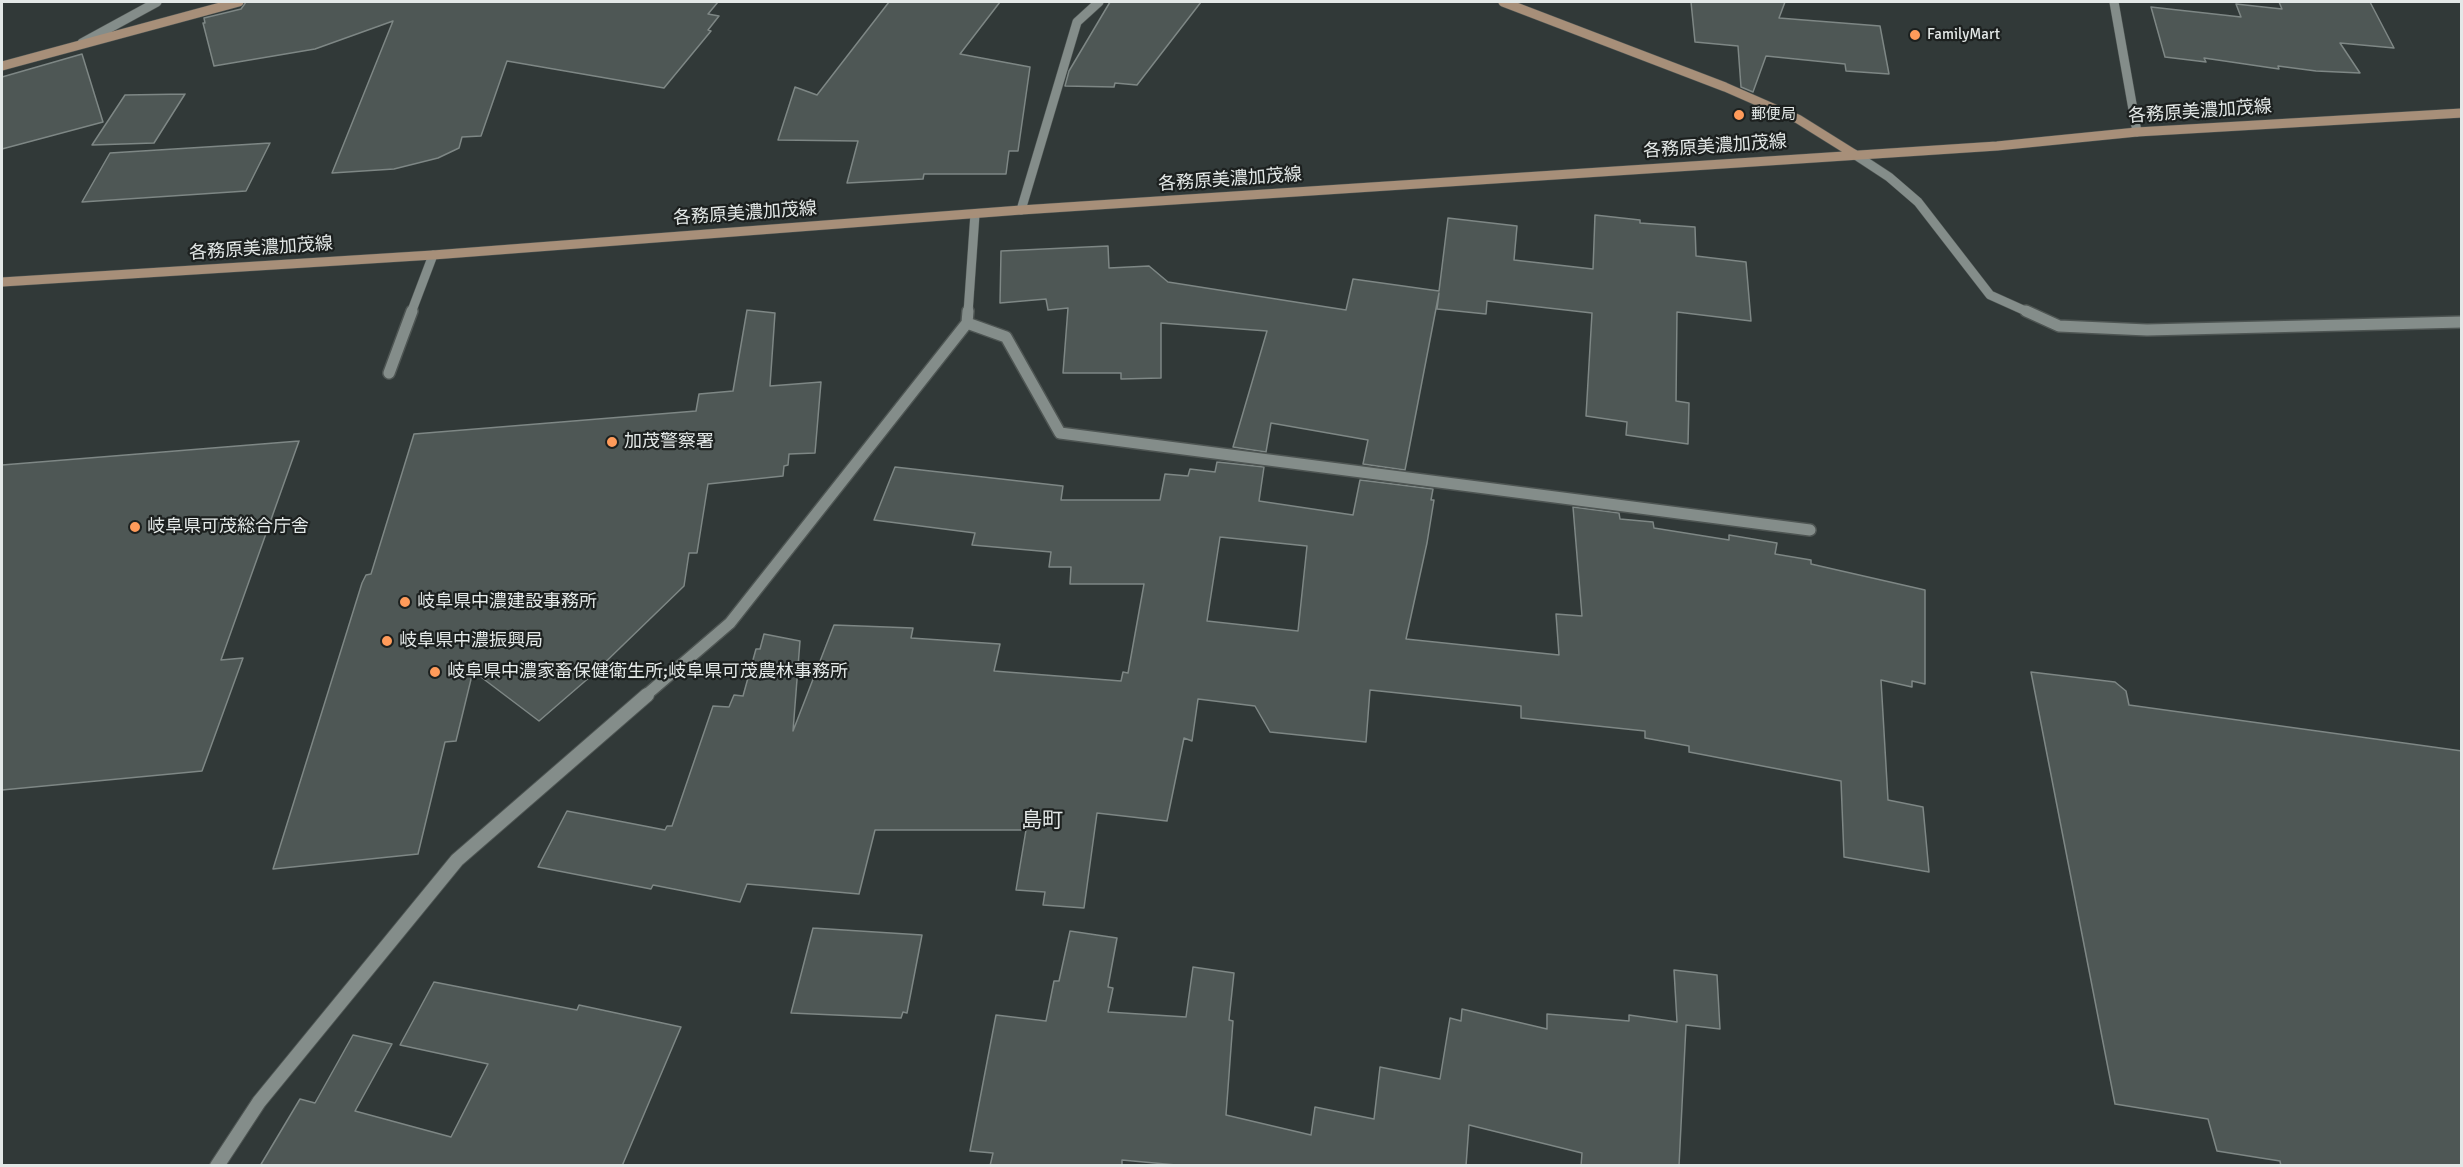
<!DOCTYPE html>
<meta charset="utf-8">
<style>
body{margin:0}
#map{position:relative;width:2463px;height:1167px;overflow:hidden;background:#313938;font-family:Signika,sans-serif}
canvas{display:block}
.frame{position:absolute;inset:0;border:3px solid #e3e8e7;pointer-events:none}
</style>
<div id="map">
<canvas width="2463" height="1167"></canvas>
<div class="frame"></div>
</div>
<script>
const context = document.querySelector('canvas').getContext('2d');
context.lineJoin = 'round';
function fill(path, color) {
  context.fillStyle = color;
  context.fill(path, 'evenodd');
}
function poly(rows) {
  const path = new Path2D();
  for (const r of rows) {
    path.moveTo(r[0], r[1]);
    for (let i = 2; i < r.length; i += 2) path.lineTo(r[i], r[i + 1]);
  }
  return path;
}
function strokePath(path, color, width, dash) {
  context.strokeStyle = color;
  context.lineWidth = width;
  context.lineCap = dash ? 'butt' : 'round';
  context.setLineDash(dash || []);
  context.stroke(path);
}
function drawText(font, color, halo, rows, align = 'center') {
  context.font = font + ' Signika,"Noto Sans JP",sans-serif';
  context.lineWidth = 4.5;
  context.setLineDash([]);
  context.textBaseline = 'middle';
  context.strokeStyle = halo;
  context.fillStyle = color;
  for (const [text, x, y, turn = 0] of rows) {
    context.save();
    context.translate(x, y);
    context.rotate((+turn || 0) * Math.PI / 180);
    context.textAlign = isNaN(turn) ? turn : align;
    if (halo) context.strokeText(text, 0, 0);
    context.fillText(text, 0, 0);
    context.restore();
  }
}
const building = poly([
 [246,2,718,2,708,14,719,16,708,30,711,31,664,88,507,61,481,136,462,137,459,148,438,158,394,169,332,173,393,21,315,49,214,66,203,23,205,23,204,18,241,9,246,2],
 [889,2,1000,2,960,54,1030,67,1018,151,1009,151,1006,174,924,174,923,179,847,183,858,141,778,140,795,87,817,95,889,2],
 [1110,2,1201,2,1137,85,1115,83,1114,87,1065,86,1069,71,1110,2],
 [1691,2,1785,2,1779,18,1880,26,1889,74,1846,71,1845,64,1766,56,1753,92,1741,87,1738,46,1695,42,1691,2],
 [2279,2,2370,2,2394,48,2340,43,2360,73,2316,71,2278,66,2279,69,2204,58,2206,62,2165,57,2151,7,2241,17,2236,4,2282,9,2279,2],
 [82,54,103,122,2,149,2,77,82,54],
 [185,94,154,143,92,145,125,95,185,94],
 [270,143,246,191,82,202,110,153,270,143],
 [1595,215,1640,220,1640,223,1695,227,1696,256,1746,262,1751,321,1677,312,1676,401,1689,403,1688,444,1626,435,1627,422,1586,416,1592,313,1487,301,1486,314,1437,309,1439,293,1405,470,1363,464,1368,440,1271,423,1266,452,1233,447,1267,331,1161,323,1161,378,1121,379,1121,373,1063,373,1068,308,1048,310,1046,299,1000,303,1001,251,1108,246,1109,268,1149,266,1168,282,1346,310,1353,279,1439,291,1448,218,1517,226,1514,260,1593,269,1595,215],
 [747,310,775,313,770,386,821,382,815,453,789,454,788,465,784,466,783,476,708,484,697,553,689,553,684,586,591,676,539,721,473,671,456,741,445,742,418,854,273,869,362,583,366,575,371,574,414,434,696,411,699,394,733,391,747,310],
 [299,441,221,660,243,658,202,771,2,790,2,465,299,441],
 [1217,462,1264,467,1259,501,1353,515,1360,480,1433,489,1431,500,1434,500,1427,543,1406,639,1559,655,1556,614,1582,616,1573,507,1619,513,1620,519,1653,522,1654,528,1729,540,1729,535,1777,543,1775,554,1811,560,1811,564,1925,590,1925,684,1912,681,1912,687,1881,680,1888,800,1923,807,1929,872,1844,857,1841,781,1689,752,1689,746,1645,738,1645,731,1521,718,1521,706,1370,690,1366,742,1270,732,1255,706,1198,699,1192,741,1184,738,1167,821,1097,813,1084,908,1043,905,1045,892,1016,890,1026,830,875,830,859,894,747,884,740,902,653,885,651,889,538,867,567,811,665,830,667,826,672,826,713,706,729,707,734,695,743,696,756,649,760,649,764,634,800,641,793,731,834,625,913,628,911,638,1000,644,994,671,1121,681,1123,672,1128,673,1144,584,1070,584,1071,567,1049,567,1051,552,972,545,975,533,874,520,895,467,1063,486,1061,500,1160,500,1165,474,1188,476,1190,469,1215,472,1217,462],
 [1220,537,1307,546,1298,631,1207,621,1220,537],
 [2031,672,2115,682,2126,691,2129,705,2462,751,2462,1166,2281,1166,2280,1161,2217,1151,2208,1119,2115,1104,2031,672],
 [813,928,922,935,907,1013,903,1012,901,1018,791,1013,813,928],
 [1070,931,1117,938,1108,987,1113,988,1108,1012,1186,1017,1193,967,1234,973,1229,1020,1233,1021,1226,1115,1311,1135,1315,1107,1374,1119,1380,1067,1440,1079,1450,1018,1461,1021,1462,1009,1547,1029,1547,1014,1629,1021,1629,1015,1677,1022,1674,970,1717,975,1720,1029,1686,1025,1679,1166,1581,1166,1582,1153,1469,1125,1466,1166,1187,1166,1122,1160,1122,1166,990,1166,993,1153,970,1151,996,1015,1046,1021,1054,981,1059,981,1070,931],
 [434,982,577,1010,579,1005,681,1027,622,1166,260,1166,300,1099,315,1103,353,1035,392,1044,355,1111,451,1137,488,1064,400,1045,434,982]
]);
fill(building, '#4e5755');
strokePath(building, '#7e8785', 1.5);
const streetFar2 = poly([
 [2114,2,2137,132],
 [82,43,157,2],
 [1854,154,1889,177,1918,202,1990,295,2030,313],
 [1021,210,1077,22,1099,2],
 [411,313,433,255],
 [968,313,975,214]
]);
const streetFar1 = poly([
 [2026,311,2059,326,2147,330,2462,322],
 [967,323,1006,337,1060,433,1810,530],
 [389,373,412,311],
 [645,696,730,623,967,323,968,311]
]);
const street = poly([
 [217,1166,259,1102,457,860,647,695]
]);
const secondary = poly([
 [1503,2,1725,87,1798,119,1854,154],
 [2,66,239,2],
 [2,282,433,255,1021,210,1997,146,2137,132,2462,113]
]);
strokePath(streetFar2, '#4e5553', 10);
strokePath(streetFar1, '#4e5553', 14);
strokePath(street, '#4e5553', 16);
strokePath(secondary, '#4e5553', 10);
strokePath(streetFar2, '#848d8a', 9);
strokePath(streetFar1, '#848d8a', 11);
strokePath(street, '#848d8a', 14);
strokePath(secondary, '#a78f79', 9);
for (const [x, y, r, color] of [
 [1915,35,6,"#ff9b5a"],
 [1739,115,6,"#ff9b5a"],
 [612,442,6,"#ff9b5a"],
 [135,527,6,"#ff9b5a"],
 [405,602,6,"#ff9b5a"],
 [387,641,6,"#ff9b5a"],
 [435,672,6,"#ff9b5a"]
]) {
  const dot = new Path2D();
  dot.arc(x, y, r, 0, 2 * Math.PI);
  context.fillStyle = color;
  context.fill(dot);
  strokePath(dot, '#1c201f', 2);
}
drawText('15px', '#e3e8e7', '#1c201f', [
 ["FamilyMart",1927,35],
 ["郵便局",1751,115]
], 'left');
drawText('18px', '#e3e8e7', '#1c201f', [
 ["各務原美濃加茂線",2200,112,-4],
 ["各務原美濃加茂線",1715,147,-4],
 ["各務原美濃加茂線",1230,180,-4],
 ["各務原美濃加茂線",745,214,-4],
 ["各務原美濃加茂線",261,249,-4]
]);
drawText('18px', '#e3e8e7', '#1c201f', [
 ["加茂警察署",624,442],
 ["岐阜県可茂総合庁舎",147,527],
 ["岐阜県中濃建設事務所",417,602],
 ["岐阜県中濃振興局",399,641],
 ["岐阜県中濃家畜保健衛生所;岐阜県可茂農林事務所",447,672]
], 'left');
drawText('21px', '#e3e8e7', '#1c201f', [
 ["島町",1042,821]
]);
</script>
